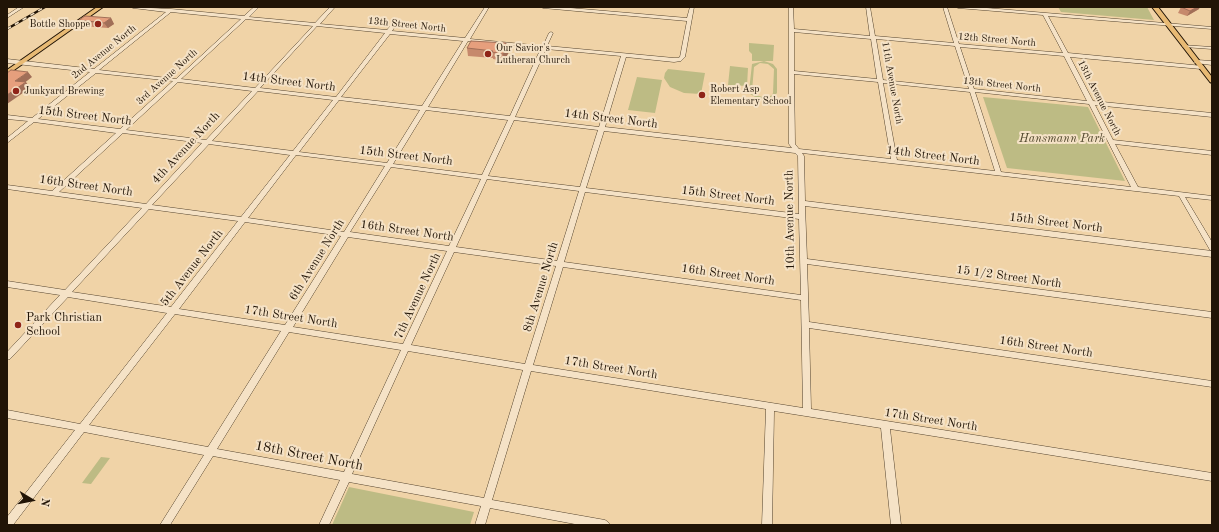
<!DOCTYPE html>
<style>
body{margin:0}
#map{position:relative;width:1219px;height:532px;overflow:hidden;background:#f0d3a7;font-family:"Old Standard TT",serif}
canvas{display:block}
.frame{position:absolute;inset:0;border:8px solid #211406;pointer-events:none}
.north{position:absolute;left:12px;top:480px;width:40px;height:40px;-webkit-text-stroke:3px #f5e2c6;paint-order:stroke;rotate:100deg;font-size:11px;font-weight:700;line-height:16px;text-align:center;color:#211406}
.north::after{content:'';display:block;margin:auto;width:14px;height:18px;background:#211406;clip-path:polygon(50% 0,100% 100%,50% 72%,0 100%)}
</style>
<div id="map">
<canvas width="1219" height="532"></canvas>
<div class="frame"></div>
<div class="north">N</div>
</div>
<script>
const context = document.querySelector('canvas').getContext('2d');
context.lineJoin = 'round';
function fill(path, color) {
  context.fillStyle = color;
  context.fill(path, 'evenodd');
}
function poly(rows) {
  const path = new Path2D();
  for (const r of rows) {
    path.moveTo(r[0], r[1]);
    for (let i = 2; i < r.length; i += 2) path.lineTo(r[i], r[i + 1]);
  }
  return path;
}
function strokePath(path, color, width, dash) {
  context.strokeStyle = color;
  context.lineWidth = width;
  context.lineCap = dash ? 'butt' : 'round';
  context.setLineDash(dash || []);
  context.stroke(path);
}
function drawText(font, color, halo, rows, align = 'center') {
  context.font = font + ' "Old Standard TT",serif';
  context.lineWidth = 4;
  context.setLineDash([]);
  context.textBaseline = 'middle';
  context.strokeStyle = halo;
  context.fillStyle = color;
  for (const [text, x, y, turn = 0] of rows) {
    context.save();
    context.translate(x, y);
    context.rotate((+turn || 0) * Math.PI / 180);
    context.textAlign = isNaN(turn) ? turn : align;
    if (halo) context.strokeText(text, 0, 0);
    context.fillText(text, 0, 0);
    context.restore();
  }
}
fill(poly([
 [1058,7,1147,7,1154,20,1061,12],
 [749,43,774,45,773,61,752,61,752,54,749,51],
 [764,61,773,64,777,69,777,93,772,98,768,100,757,98,750,94,749,91,752,64],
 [760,63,768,64,774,69,773,93,772,95,767,98,755,95,752,91,754,67],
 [730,66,748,68,747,86,728,85],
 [668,69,705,73,701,94,684,93,670,87,664,78,665,73],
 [637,77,662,80,655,113,628,110],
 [983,97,1088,107,1125,181,1007,168],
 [101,457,110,458,91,484,82,483],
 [349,487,474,512,470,525,332,525]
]), '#bdbb84');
const minor = poly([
 [19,7,24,7,7,18,7,15,19,7],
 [131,7,171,9,244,16,254,7,259,7,249,17,315,23,330,7,335,7,320,24,387,30,392,24,394,24,396,25,392,31,465,38,485,7,489,7,470,39,543,46,549,33,551,32,553,33,547,46,674,58,678,58,680,57,687,21,543,8,541,7,559,7,687,18,690,7,694,7,685,57,681,61,674,62,626,57,605,127,792,148,789,144,789,7,793,7,794,29,870,36,866,7,870,7,875,36,954,43,943,7,947,7,959,44,1063,53,1043,15,958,8,956,7,975,7,1212,27,1212,29,1048,16,1068,53,1203,66,1204,67,1201,69,1070,57,1093,101,1212,113,1212,117,1095,105,1113,140,1212,151,1212,155,1115,144,1138,187,1212,196,1212,200,1185,197,1212,242,1212,250,1210,250,1179,196,802,153,804,156,805,201,1212,251,1212,257,805,206,807,259,1212,312,1212,318,807,264,809,322,1212,381,1212,387,809,328,811,409,1212,473,1212,481,890,429,901,525,891,525,881,428,774,411,772,525,762,525,766,409,531,371,492,500,605,520,608,522,610,525,580,525,490,508,485,525,475,525,481,506,349,482,329,525,319,525,340,480,213,456,170,525,160,525,204,455,84,432,13,525,7,525,7,517,75,430,7,418,7,410,80,424,167,313,68,297,10,359,7,360,7,352,60,295,7,287,7,281,65,290,142,208,7,189,7,185,52,191,116,133,34,122,7,143,7,138,28,121,7,119,7,115,32,118,90,72,7,63,7,59,94,69,166,12,133,8,131,7],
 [171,12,241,19,176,79,99,70,171,12],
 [246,19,313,26,255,88,181,79,246,19],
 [317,26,385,33,336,97,260,88,317,26],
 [794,32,871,39,877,79,794,71,794,32],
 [390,34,463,41,422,106,341,97,390,34],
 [876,39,955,46,969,89,883,80,876,39],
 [468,41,541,48,510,116,428,107,468,41],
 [960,47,1064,56,1087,101,974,89,960,47],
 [546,49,621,56,599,127,515,117,546,49],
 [96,73,173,81,120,129,38,119,96,73],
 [794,74,878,82,891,159,799,149,795,144,794,74],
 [178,82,252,91,206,140,126,130,178,82],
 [883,83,970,92,995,171,897,160,883,83],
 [258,91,333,100,293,151,212,141,258,91],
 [975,92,1089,104,1131,187,1001,172,975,92],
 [339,100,420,110,387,163,299,152,339,100],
 [426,110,508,120,482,175,393,164,426,110],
 [514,120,598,130,580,187,488,176,514,120],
 [604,131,795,153,798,156,799,214,586,188,604,131],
 [123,133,202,143,146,204,59,192,123,133],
 [209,144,290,155,241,217,152,205,209,144],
 [296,155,385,166,344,232,248,218,296,155],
 [391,167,481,179,449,246,350,232,391,167],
 [487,179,579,191,557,261,456,247,487,179],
 [585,192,799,219,801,295,564,262,585,192],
 [149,209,238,221,171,307,72,292,149,209],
 [245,222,341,236,285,325,179,309,245,222],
 [348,237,447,251,403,344,293,327,348,237],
 [454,252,556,266,525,364,411,345,454,252],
 [563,267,801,300,803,408,533,365,563,267],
 [175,314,281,331,208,447,89,425,175,314],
 [289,332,401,350,344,472,217,449,289,332],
 [408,351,523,370,484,498,352,474,408,351],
 [1182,45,1212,47,1212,49,1184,47,1182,46,1182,45],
 [1197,60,1212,61,1212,65,1195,63,1194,62,1197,60]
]);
const major = poly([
 [97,7,103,7,7,75,7,70,97,7],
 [1152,7,1158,7,1212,77,1212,83,1210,82,1152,7]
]);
strokePath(minor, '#55442e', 1);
strokePath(major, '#211406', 2);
fill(minor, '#f5e2c6');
fill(major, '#e8ba74');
const rail = poly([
 [7,29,45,7]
]);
strokePath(rail, '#211406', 2.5);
strokePath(rail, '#f5e2c6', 1.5, [4.5]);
fill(poly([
 [1181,7,1199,9,1187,16,1178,13],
 [111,18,114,24,108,28,82,26,79,20],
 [506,43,509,52,504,61,493,59,493,58,468,56,467,48]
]), '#c6896c');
fill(poly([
 [1197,7,1200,7,1199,9,1187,16,1190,11],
 [111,18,114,24,108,28,104,23],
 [506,43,507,47,508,45,509,52,504,61,503,54],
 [28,72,32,77,23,84,26,82,30,88,7,104,7,95,15,81]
]), '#a16f58');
const building = poly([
 [1181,7,1197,7,1190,11,1181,7],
 [85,16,111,18,104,23,79,20,85,16],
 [471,41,506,43,505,45,508,45,503,54,492,52,493,51,467,48,471,41],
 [11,70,28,72,15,81,26,82,7,95,7,73,11,70]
]);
fill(building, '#e69f7d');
strokePath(building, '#a16f58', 1);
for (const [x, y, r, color] of [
 [98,24,4,"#8f2418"],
 [488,54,4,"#8f2418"],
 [16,91,4,"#8f2418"],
 [702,95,4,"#8f2418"],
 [18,325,4,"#8f2418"]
]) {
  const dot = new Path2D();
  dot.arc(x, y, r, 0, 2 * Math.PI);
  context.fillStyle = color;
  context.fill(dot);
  strokePath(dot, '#f5e2c6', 1.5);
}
drawText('10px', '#211406', '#f5e2c6', [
 ["Bottle Shoppe",90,24,"right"],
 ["Our Savior's",496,48],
 ["Lutheran Church",496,60],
 ["Robert Asp",710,89],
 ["Elementary School",710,101],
 ["Junkyard Brewing",24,91]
], 'left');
drawText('10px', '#211406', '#f5e2c6', [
 ["13th Street North",407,25,6],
 ["12th Street North",997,40,5],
 ["2nd Avenue North",104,52,-39],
 ["3rd Avenue North",167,77,-42],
 ["11th Avenue North",892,83,80],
 ["13th Street North",1002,85,6],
 ["13th Avenue North",1099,98,63]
]);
drawText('12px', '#211406', '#f5e2c6', [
 ["14th Street North",289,82,7],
 ["15th Street North",85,116,7],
 ["14th Street North",611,119,7],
 ["4th Avenue North",186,148,-47],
 ["15th Street North",406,156,7],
 ["14th Street North",933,156,7],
 ["16th Street North",86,186,8],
 ["15th Street North",728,196,7],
 ["10th Avenue North",790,220,-91],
 ["15th Street North",1056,223,7],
 ["16th Street North",407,231,8],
 ["6th Avenue North",317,260,-58],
 ["5th Avenue North",192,268,-52],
 ["16th Street North",728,275,8],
 ["15 1/2 Street North",1009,277,8],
 ["8th Avenue North",541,287,-73],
 ["7th Avenue North",418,296,-65],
 ["17th Street North",291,317,9],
 ["16th Street North",1046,347,8],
 ["17th Street North",611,368,9],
 ["17th Street North",931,420,9]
]);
drawText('italic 12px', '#50462c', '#f5e2c6', [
 ["Hansmann Park",1062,139]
]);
drawText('12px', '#211406', '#f5e2c6', [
 ["Park Christian",26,318],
 ["School",26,332]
], 'left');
drawText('14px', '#211406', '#f5e2c6', [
 ["18th Street North",309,456,11]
]);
</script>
